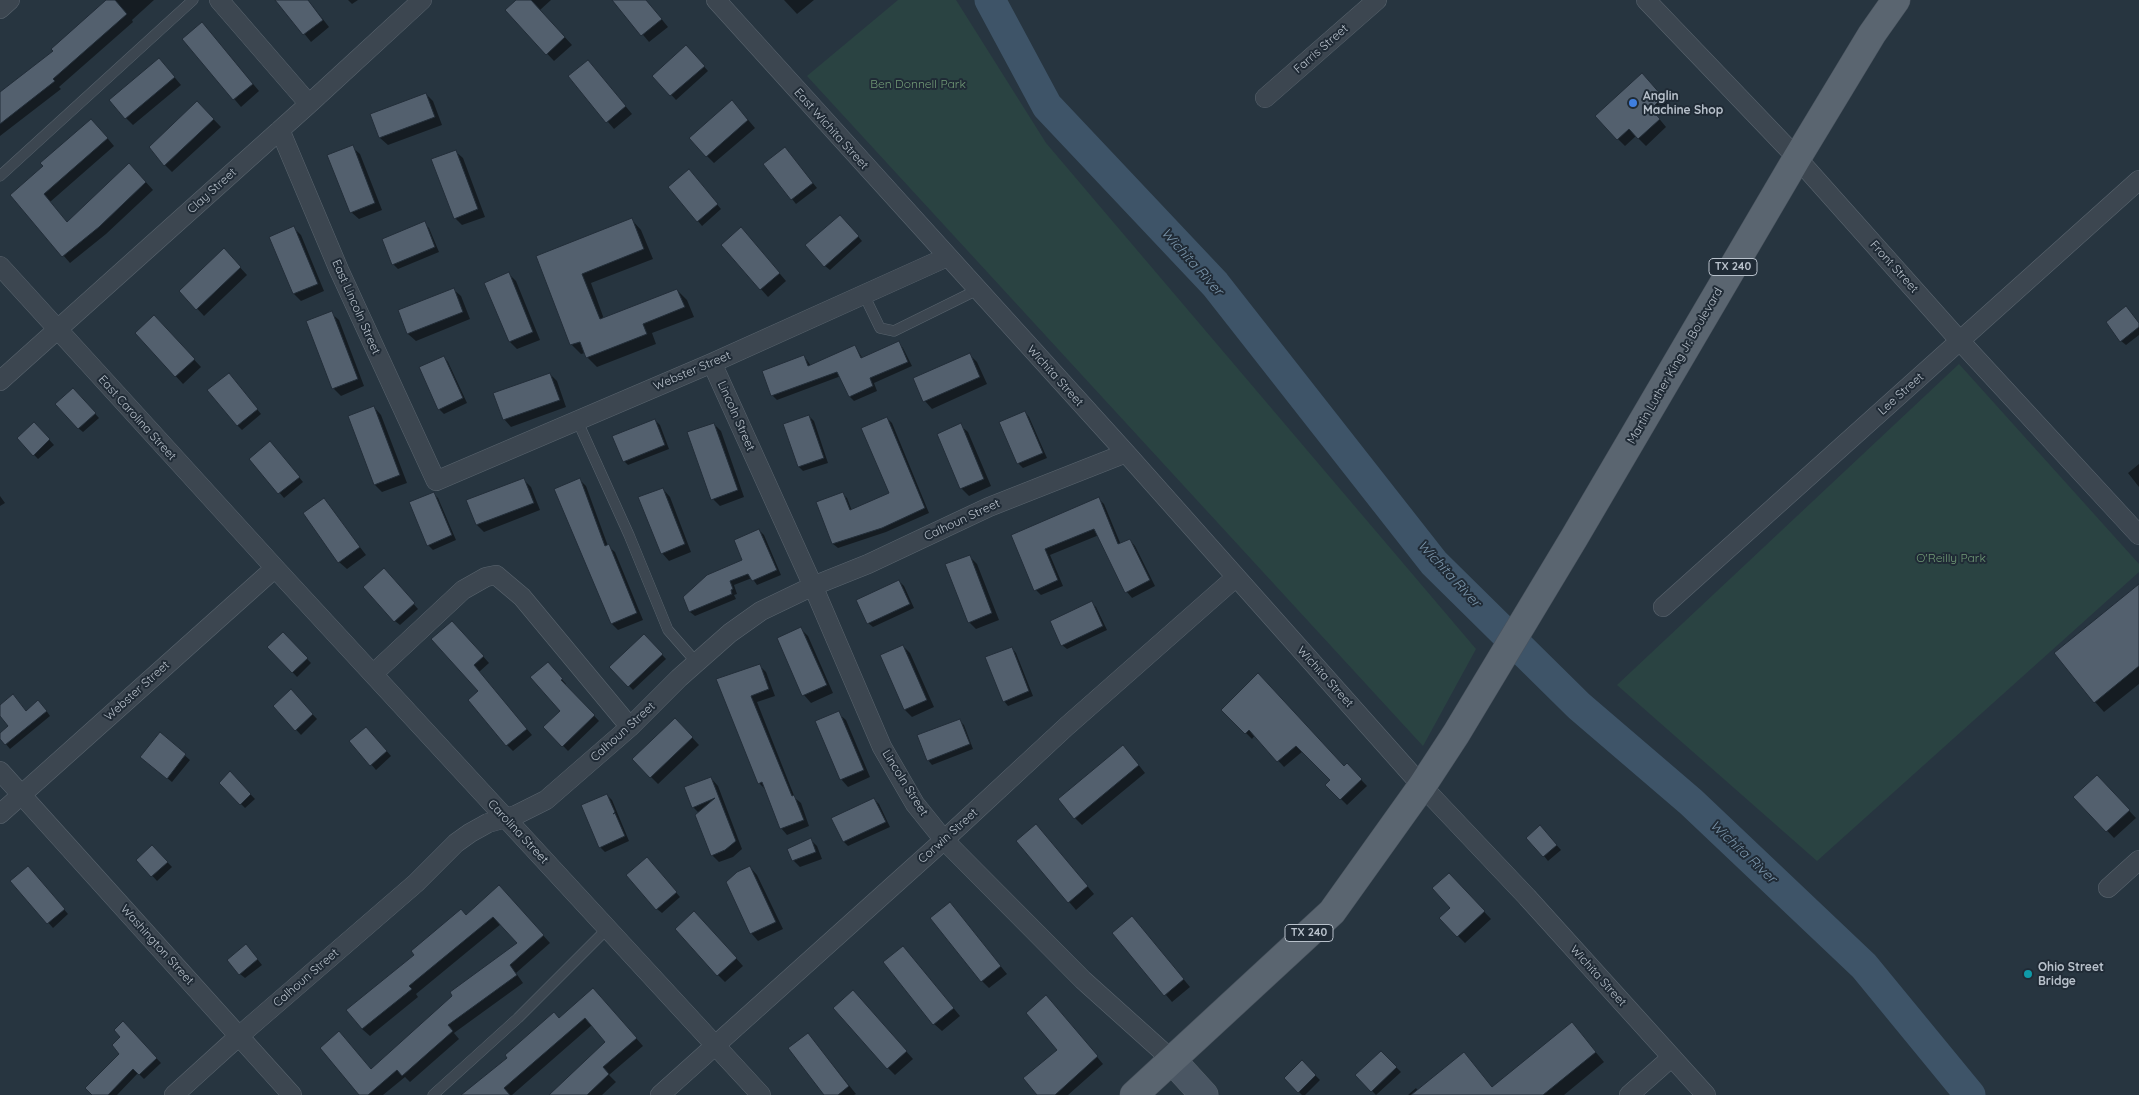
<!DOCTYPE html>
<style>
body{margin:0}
canvas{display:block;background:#273540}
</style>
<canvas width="2139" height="1095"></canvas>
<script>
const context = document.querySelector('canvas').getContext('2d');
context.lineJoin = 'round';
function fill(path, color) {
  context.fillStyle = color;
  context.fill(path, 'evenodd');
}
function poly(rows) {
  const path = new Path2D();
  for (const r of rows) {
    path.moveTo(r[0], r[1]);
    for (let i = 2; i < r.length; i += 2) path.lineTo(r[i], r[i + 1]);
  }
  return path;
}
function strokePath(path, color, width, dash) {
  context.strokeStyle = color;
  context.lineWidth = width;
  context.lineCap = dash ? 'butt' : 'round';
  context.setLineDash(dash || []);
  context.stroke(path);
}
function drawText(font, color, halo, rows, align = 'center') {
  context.font = font + ' Quicksand,sans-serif';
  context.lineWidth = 4;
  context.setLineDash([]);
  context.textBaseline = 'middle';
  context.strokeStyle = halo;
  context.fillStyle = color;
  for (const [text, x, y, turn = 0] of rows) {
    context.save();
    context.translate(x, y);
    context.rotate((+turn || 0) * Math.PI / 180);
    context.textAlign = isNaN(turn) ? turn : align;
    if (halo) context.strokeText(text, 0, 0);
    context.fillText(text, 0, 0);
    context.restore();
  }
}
fill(poly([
 [898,0,956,0,1046,143,1476,649,1423,746,807,76],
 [1959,364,2139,564,2139,572,1817,861,1617,685]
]), '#2a4342');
fill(poly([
 [108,0,154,0,132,20,133,22,59,87,61,89,0,136,0,94,55,51],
 [277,0,308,0,329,27,311,42],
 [348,0,358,0,352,4],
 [518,0,551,0,540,10,572,45,554,61,507,11],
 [614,0,646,0,668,27,649,42],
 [784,0,814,0,797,14],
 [209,31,259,91,241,107,184,39],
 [690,51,708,71,676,100,654,76],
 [588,61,632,114,614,129,569,76],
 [166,67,181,85,133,125,126,118],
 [1649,82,1669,105,1657,116,1666,127,1646,146,1636,136,1625,146,1618,139],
 [426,94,433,101,442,125,388,145,380,138,372,114],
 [197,102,221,127,172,172,165,165],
 [739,109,755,128,714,163,707,156],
 [98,127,114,146,50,202,67,223,136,171,153,190,106,234,70,263,11,195],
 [352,147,360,154,382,210,359,219,351,212],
 [455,151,463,158,485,217,462,225,455,218],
 [789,153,817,188,796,204,792,199],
 [693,176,721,209,702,226,698,221],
 [632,220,641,230,653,259,591,283,604,319,677,290,687,300,694,317,652,333,656,344,597,367,587,357,585,353,581,354,571,344,537,257],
 [845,221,862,241,830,270,825,266],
 [424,223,429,228,439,252,398,269,393,264],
 [294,228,301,235,324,291,301,301,294,294],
 [748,236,786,281,768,297,722,245],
 [224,250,247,275,204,316,181,291],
 [509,274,516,281,540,340,517,349,510,342,486,283],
 [453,289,461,296,470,319,416,341,408,334,399,311],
 [331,313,339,320,364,386,341,396,333,388],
 [2139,323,2139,335,2126,345,2121,341],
 [161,324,201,367,183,384,136,333],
 [899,343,903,348,912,366,874,383,877,391,854,401,850,397,841,376,777,400,772,395,804,356,811,366,855,346,863,359],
 [969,354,977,362,987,384,932,409,925,401,914,379],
 [444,357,448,362,467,403,444,414,439,409],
 [550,374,557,381,566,407,511,427,504,419],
 [233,380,261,414,242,430,237,425],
 [77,394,99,418,83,432,78,428],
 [374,407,381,415,407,483,382,492,375,485],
 [1025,412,1029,417,1047,458,1023,468,1018,463],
 [809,416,814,421,828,463,803,471,799,467],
 [887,418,892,423,929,513,886,532,838,548,833,544,818,502,842,493,847,498,852,511,891,493],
 [655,420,660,425,669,449,628,465,624,461],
 [34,423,54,445,38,459,18,438],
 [714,424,721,431,744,497,720,506,713,499],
 [960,425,968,432,991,486,969,496,961,488,938,434],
 [274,447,303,482,284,498,251,459],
 [2139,464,2139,487,2128,473],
 [524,480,531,487,540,510,484,532,477,525],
 [580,480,586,486,608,546,615,552,643,620,618,630,612,624,556,489],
 [663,489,670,497,691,552,669,561,662,553],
 [433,493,438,498,456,540,433,550,428,545],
 [0,496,5,503,0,506],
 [1098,498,1104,504,1121,545,1130,540,1135,546,1155,586,1132,598,1127,592,1099,535,1050,555,1063,586,1041,595,1036,590,1012,536],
 [324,500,366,555,347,569,339,562],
 [759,530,764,535,781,575,757,585,752,578,734,585,737,594,734,595,736,599,695,616,690,612,684,598,744,561],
 [969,556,977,564,999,620,976,629,969,622],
 [388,575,418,609,400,625,395,621],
 [899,581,904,586,914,608,873,627,868,623],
 [2139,591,2139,684,2104,712,2095,702],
 [1091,602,1096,607,1107,630,1067,649,1062,645],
 [458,628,489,663,479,672,532,735,513,751,507,745,480,692],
 [801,629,808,636,833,693,811,703,804,695,778,638],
 [283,634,311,663,297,677,269,647],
 [644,636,666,659,633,690,611,667],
 [903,646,910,653,934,707,912,717,905,710],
 [1012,648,1016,653,1033,696,1008,706,1004,701],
 [759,665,766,672,775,696,757,702,795,798,801,803,809,826,787,835,781,828,766,790,759,783,718,680],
 [552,668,566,684,565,685,599,721,568,751,545,727,561,711],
 [291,691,317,719,301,735,274,706],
 [0,706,27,712,43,706,50,716,10,749,0,737,0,734,10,726,0,714],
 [1223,710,1344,768,1347,765,1367,786,1347,805,1327,785,1332,780,1303,751,1284,767,1255,735,1252,739],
 [838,713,846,720,870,777,848,787,841,779],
 [675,719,699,745,658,784,634,760],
 [959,720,964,725,973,749,932,765,928,760],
 [371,733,391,756,376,770,351,741],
 [160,734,190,760,172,782,146,761],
 [1130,754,1145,773,1082,825,1075,818],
 [230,773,255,799,245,808,220,783],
 [711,778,718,786,742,849,733,857,719,862,712,855,699,813,693,807],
 [2104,784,2136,818,2114,838,2075,797],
 [607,795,612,800,629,841,605,852,600,847],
 [874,799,879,804,890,827,848,846,844,842,833,818],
 [1545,832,1561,850,1548,861,1544,856],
 [1043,833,1094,894,1076,910,1017,841],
 [810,839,817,846,822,859,800,867,793,860],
 [152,846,172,867,157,881,138,860],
 [651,863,680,897,662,913,657,909],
 [750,867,757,875,783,929,758,941,751,933,728,883],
 [32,872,68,914,53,928,12,881],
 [1456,882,1491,919,1465,943,1458,936,1452,908],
 [506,894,550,943,516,973,523,983,454,1033,459,1039,410,1082,405,1077,383,1095,361,1095,371,1070,519,944,501,924,416,994,418,997,370,1036,362,1029,467,916],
 [950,904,1007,974,989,988,982,981],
 [702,920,743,966,725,982,718,975],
 [1139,925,1190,987,1172,1002,1113,933],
 [251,951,262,965,245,978,240,974],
 [910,955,960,1016,942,1031,934,1024],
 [600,997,643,1046,609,1075,616,1082,602,1095,551,1095,607,1042,592,1025,512,1095,463,1095,559,1019],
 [860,999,913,1059,895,1075,888,1068],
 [1052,1003,1103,1064,1068,1095,1039,1095,1059,1050],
 [123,1023,161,1063,144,1079,138,1073,117,1095,93,1095,121,1054],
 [1572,1024,1604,1062,1564,1095,1408,1095,1416,1088,1418,1091,1464,1054,1493,1088],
 [808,1034,856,1094,854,1095,825,1095],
 [1381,1052,1401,1072,1376,1095,1357,1075],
 [1302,1062,1320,1080,1305,1095,1302,1095,1285,1078]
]), '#0007');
strokePath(poly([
 [990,0,1047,106,1215,284,1434,563,1579,706,1691,802,1864,966,1970,1095]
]), '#3e5468', 31);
const building = poly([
 [106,0,115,0,127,14,53,79,55,81,0,124,0,92,53,51,51,49,106,0],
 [275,0,308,0,323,20,303,35,275,0],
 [516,0,531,0,565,37,546,55,505,10,516,0],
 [612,0,646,0,662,19,641,36,612,0],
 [202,22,253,84,233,100,182,39,202,22],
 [686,45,705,66,670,96,652,76,686,45],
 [159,58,175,77,125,119,109,100,159,58],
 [588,60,626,106,606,123,568,76,588,60],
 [1642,73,1663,97,1651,109,1660,119,1638,139,1629,129,1617,140,1595,116,1642,73],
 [426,93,435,117,379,138,370,114,426,93],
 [732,100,748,120,706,157,689,138,732,100],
 [197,101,214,119,164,166,149,147,197,101],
 [91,119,108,138,44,194,67,222,129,163,146,182,99,227,62,257,10,195,43,166,40,163,91,119],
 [353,145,375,203,350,213,327,155,353,145],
 [785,147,813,183,791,200,763,164,785,147],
 [456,150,478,209,454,219,431,159,456,150],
 [689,169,718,204,697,222,668,187,689,169],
 [840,215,859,236,824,267,805,245,840,215],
 [632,218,644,249,582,274,600,319,677,289,685,307,643,324,647,334,586,358,580,342,570,345,536,256,632,218],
 [425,221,435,247,392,265,382,239,425,221],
 [294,226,318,284,293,294,269,237,294,226],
 [741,227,780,273,760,290,721,245,741,227],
 [224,248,241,267,196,310,179,291,224,248],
 [509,272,533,332,509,342,484,283,509,272],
 [454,288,463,312,407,334,398,310,454,288],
 [2126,306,2139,323,2139,327,2120,342,2106,322,2126,306],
 [332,311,358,379,332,389,306,321,332,311],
 [154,315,195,359,175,377,135,333,154,315],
 [899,341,908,362,870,378,873,386,849,397,837,372,771,396,762,371,804,355,808,366,855,345,861,358,899,341],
 [970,353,980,377,923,402,913,378,970,353],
 [444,356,463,398,438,410,419,367,444,356],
 [229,373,258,409,237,426,207,390,229,373],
 [550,373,560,400,503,420,493,393,550,373],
 [73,388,96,413,78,429,55,404,73,388],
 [374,406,400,475,374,485,348,416,374,406],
 [1025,411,1043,453,1017,464,999,422,1025,411],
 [809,415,824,458,798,467,783,424,809,415],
 [887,417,925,508,882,528,832,544,816,502,843,492,850,510,889,493,861,428,887,417],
 [655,419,665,445,623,462,612,436,655,419],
 [34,422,50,439,33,456,17,438,34,422],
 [714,423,738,490,711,500,687,432,714,423],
 [961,423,984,479,960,489,937,434,961,423],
 [270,441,300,477,278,494,249,459,270,441],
 [524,478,534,503,476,525,466,500,524,478],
 [580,478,605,546,609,544,637,613,611,624,554,489,580,478],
 [663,488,685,544,661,554,638,497,663,488],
 [434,492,452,535,427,546,409,502,434,492],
 [1099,497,1118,544,1130,539,1150,580,1125,593,1094,529,1045,549,1058,580,1034,591,1011,535,1099,497],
 [324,498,360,547,338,563,303,513,324,498],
 [759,529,777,570,752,581,748,574,730,581,733,589,731,590,732,594,689,612,683,597,707,575,742,560,734,540,759,529],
 [970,555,992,613,968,623,945,564,970,555],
 [384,568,415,603,394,622,363,587,384,568],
 [899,580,910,604,867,624,856,600,899,580],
 [2139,584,2139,666,2094,703,2054,653,2139,584],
 [1092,601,1103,626,1061,646,1050,621,1092,601],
 [452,621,484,656,474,665,527,729,506,746,468,700,478,691,431,639,452,621],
 [801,627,827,685,802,696,777,638,801,627],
 [283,632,308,658,292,673,267,647,283,632],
 [644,634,663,654,628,687,609,667,644,634],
 [903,645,927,700,904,710,880,655,903,645],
 [1012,647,1029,691,1003,702,985,657,1012,647],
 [548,662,563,679,561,680,595,715,562,747,543,727,560,711,530,677,548,662],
 [760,664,769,689,751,696,792,796,794,795,804,820,780,829,762,782,758,784,716,679,760,664],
 [1258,673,1344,766,1347,763,1362,779,1340,800,1325,785,1330,780,1296,746,1277,762,1249,730,1245,734,1221,710,1258,673],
 [291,689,313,714,295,731,273,706,291,689],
 [13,694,26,711,38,700,47,711,5,745,0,739,0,733,8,726,0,716,0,705,13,694],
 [839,711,864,770,840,780,815,721,839,711],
 [675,718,693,737,650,778,632,759,675,718],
 [960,719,970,744,927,761,917,735,960,719],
 [366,727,387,751,370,766,349,741,366,727],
 [160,732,186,754,167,779,140,757,160,732],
 [1123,745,1139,765,1074,819,1058,799,1123,745],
 [230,771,251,794,240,805,219,783,230,771],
 [2097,775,2130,810,2106,832,2073,797,2097,775],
 [711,777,736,841,725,850,711,856,695,815,715,798,692,808,684,787,711,777],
 [607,794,615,812,613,814,615,813,625,836,599,848,581,805,607,794],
 [874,798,886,822,843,842,831,818,874,798],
 [1036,824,1088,886,1068,903,1016,841,1036,824],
 [1540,825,1557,845,1543,857,1526,838,1540,825],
 [811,838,816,852,792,861,787,849,811,838],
 [152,845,168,862,151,877,136,860,152,845],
 [647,857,677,892,656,910,626,875,647,857],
 [28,866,65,909,47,924,10,881,28,866],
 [750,866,776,922,750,934,726,882,737,872,750,866],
 [1449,873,1485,911,1457,937,1439,918,1450,908,1432,888,1449,873],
 [499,885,544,935,510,965,517,975,448,1025,453,1031,402,1076,397,1070,368,1095,359,1095,320,1048,339,1031,371,1069,452,996,450,992,517,943,493,917,409,986,412,989,362,1029,346,1010,414,955,411,951,461,909,466,915,499,885],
 [950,902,1001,966,981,982,930,918,950,902],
 [694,911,737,958,717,976,675,929,694,911],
 [1132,916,1184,979,1164,996,1112,933,1132,916],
 [246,944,258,959,239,975,227,960,246,944],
 [903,946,954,1008,933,1025,883,962,903,946],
 [593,988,637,1038,603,1067,609,1074,587,1095,549,1095,605,1042,585,1018,504,1088,510,1095,461,1095,507,1058,505,1055,554,1012,559,1018,593,988],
 [853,990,907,1051,887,1069,833,1008,853,990],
 [1046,995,1098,1056,1055,1095,1037,1095,1023,1078,1057,1050,1026,1013,1046,995],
 [123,1021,157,1058,139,1075,133,1069,108,1095,92,1095,85,1088,119,1054,112,1045,120,1037,114,1030,123,1021],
 [1572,1022,1596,1052,1543,1095,1411,1095,1464,1052,1492,1087,1572,1022],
 [808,1033,849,1086,838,1095,824,1095,788,1048,808,1033],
 [1381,1051,1397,1067,1371,1092,1355,1075,1381,1051],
 [1302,1060,1316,1075,1298,1093,1284,1078,1302,1060]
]);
fill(building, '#53606e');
strokePath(building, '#222d38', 1);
const service = poly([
 [0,176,193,0],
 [864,295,880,328,894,331,977,290],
 [577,420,629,535,668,630,697,663],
 [433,1095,518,1018,608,928]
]);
const minor = poly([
 [219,0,309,104],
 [716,0,1126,453,1422,786,1527,897,1706,1095],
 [1646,0,1797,158,1960,341,2139,535],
 [0,9,10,0],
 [1265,98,1377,0],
 [280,130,339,270,436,481,712,363,947,257],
 [0,266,275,568,761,1095],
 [712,363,813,586,882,747,915,804,944,840,1083,980,1172,1060],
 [0,381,309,104,422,0],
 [1663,607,2139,180],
 [373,674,463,590,486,577,496,575,522,597,630,727],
 [0,771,292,1095],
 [0,814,275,568],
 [2108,888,2139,860],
 [174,1095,239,1036,416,883,456,843,470,833,488,823,516,815,546,800,630,727,679,678,730,633,761,611,813,586,868,564,989,507,1126,453],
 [660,1095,944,840,1067,726,1235,578],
 [1629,1095,1672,1057]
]);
const secondary = poly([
 [1172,1060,1204,1095]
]);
const primary = poly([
 [1134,1095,1332,912,1422,786,1456,734,1574,538,1797,158,1872,34,1896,0]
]);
strokePath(service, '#59646e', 11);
strokePath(minor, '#59646e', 20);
strokePath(secondary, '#59646e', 29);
strokePath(primary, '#48525d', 29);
strokePath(service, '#3c4650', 10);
strokePath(minor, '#3c4650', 19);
strokePath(secondary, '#4a5663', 28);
strokePath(primary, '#5a6570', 28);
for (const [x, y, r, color] of [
 [1633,103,5,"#3f7fe0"],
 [2028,974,5,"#0f9aa8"]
]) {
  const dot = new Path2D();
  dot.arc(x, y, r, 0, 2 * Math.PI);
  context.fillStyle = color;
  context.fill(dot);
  strokePath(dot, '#202b36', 2);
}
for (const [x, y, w] of [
 [1733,267,48],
 [1309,933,48]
]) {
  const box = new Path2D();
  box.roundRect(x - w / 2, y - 8.5, w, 17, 4);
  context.fillStyle = '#202b36';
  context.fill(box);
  strokePath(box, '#b8c1cb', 1);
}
drawText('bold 11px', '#b8c1cb', null, [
 ["TX 240",1733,267],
 ["TX 240",1309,933]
]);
drawText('12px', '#b8c1cb', '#202b36', [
 ["Farris Street",1321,49,-41],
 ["East Wichita Street",831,129,48],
 ["Clay Street",212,191,-42],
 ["Front Street",1894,267,48],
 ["East Lincoln Street",356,307,66],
 ["Martin Luther King Jr. Boulevard",1675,366,-60],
 ["Webster Street",692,371,-23],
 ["Wichita Street",1055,376,48],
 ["Lee Street",1901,394,-42],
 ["Lincoln Street",736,416,66],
 ["East Carolina Street",137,418,48],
 ["Calhoun Street",962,520,-25],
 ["Wichita Street",1325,677,48],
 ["Webster Street",137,691,-42],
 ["Calhoun Street",623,732,-42],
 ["Lincoln Street",905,783,58],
 ["Carolina Street",518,832,47],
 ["Corwin Street",948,836,-42],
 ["Washington Street",157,945,48],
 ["Wichita Street",1598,976,48],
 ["Calhoun Street",306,978,-41]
]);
drawText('12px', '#719a76', '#202b36', [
 ["Ben Donnell Park",918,84],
 ["O'Reilly Park",1951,558]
]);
drawText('bold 12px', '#b8c1cb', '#202b36', [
 ["Anglin",1643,96],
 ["Machine Shop",1643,110],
 ["Ohio Street",2038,967],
 ["Bridge",2038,981]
], 'left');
drawText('italic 14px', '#7a95ab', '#202b36', [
 ["Wichita River",1192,262,48],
 ["Wichita River",1449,574,47],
 ["Wichita River",1743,852,43]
]);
</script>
